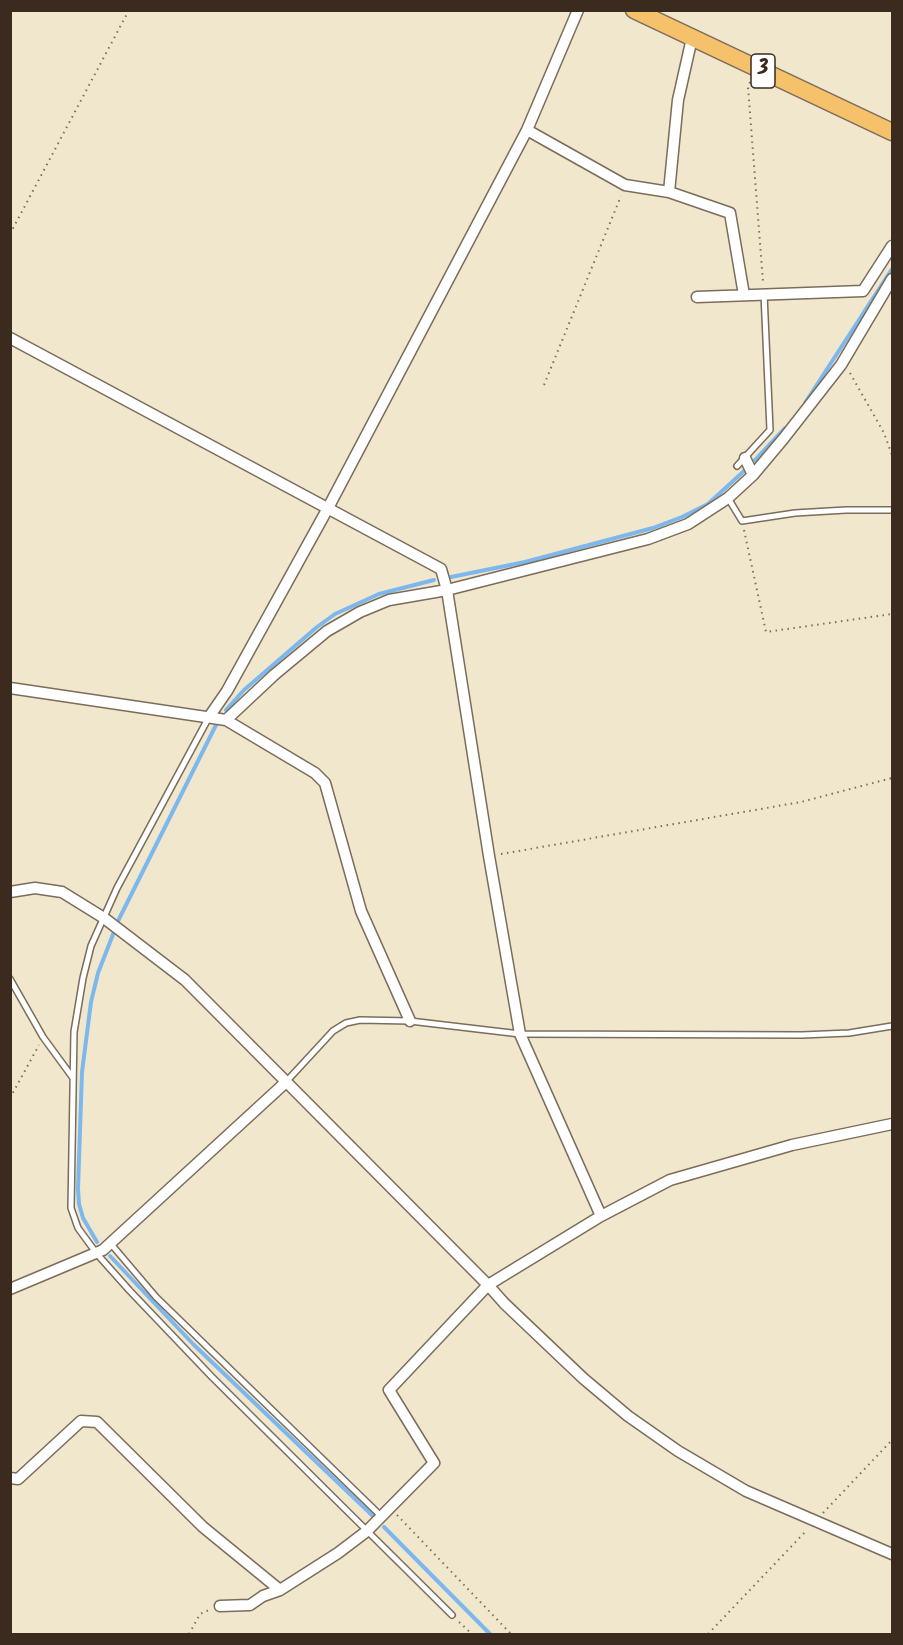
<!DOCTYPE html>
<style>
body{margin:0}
#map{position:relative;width:903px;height:1645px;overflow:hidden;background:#f1e7cd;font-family:Kalam,sans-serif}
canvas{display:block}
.frame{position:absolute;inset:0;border:12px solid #3b2a1e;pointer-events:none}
</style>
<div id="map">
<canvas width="903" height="1645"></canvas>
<div class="frame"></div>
</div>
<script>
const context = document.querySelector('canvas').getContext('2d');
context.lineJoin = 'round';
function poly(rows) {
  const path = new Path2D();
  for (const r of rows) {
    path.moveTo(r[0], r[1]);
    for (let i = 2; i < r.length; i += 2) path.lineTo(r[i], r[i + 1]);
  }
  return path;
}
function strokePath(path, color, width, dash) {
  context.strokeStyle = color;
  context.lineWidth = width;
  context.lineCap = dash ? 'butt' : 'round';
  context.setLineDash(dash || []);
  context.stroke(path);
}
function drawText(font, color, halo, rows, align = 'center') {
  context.font = font + ' Kalam,sans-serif';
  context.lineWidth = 6;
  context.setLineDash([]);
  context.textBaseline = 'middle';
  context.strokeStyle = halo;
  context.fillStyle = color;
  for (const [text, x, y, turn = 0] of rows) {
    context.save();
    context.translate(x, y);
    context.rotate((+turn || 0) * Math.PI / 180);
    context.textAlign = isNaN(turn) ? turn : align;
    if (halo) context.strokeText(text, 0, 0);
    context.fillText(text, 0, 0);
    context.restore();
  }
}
strokePath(poly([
 [805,403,892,269],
 [755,460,785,428],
 [451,577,525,562,653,528,682,517,708,504,744,471],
 [226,710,244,690,317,627,335,614,379,594,434,580],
 [97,1242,83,1218,79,1204,78,1189,82,1072,91,1002,98,973,119,919,217,723],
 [110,1256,194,1345,375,1518],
 [384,1527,490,1634]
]), '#7cb8ee', 4);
const lane = poly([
 [737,466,770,430,764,294],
 [728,498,742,521,795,513,846,510,892,510],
 [209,717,117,888,91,946,83,978,74,1032,71,1208,78,1228,97,1254,130,1291,212,1377,452,1615],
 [10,979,43,1037,73,1078],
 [285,1083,333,1031,346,1023,360,1020,410,1021,520,1034,802,1035,849,1033,892,1026],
 [111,1244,156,1297,381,1516]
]);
const street = poly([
 [527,130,625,185,669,192,730,213,744,295],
 [669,192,678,100,692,38],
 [697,297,863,291,892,246],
 [10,338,441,569,447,590,489,856,520,1034,601,1216],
 [745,458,753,475],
 [10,688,226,720,315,773,325,783,361,911,410,1021],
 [209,717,227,691,328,508,527,130,578,10],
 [226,720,274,675,327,631,360,612,389,600,447,590,648,539,688,524,728,498,753,475,784,438,841,365,892,279],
 [10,892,35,888,62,892,104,918,185,980,488,1285,504,1303,584,1379,628,1416,678,1451,746,1491,892,1554],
 [10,1289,103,1250,285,1083],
 [10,1478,18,1479,81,1421,97,1422,203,1527,280,1590],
 [220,1606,250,1605,263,1596,280,1590,338,1553,367,1531,434,1463,389,1390,488,1285,601,1216,670,1180,792,1145,892,1124]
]);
const primary = poly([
 [634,10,892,132]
]);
strokePath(lane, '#7b6c5b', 8);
strokePath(street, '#7b6c5b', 13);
strokePath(primary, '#7b6c5b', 19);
strokePath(poly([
 [750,82,748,87,763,282],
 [10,234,129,10],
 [850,373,884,433,892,455],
 [544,385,621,196],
 [744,530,766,632,892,614],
 [501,854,801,802,892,778],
 [10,1098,39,1045],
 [823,1513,892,1440],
 [397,1515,511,1634],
 [459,1622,472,1634],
 [189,1634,200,1614,209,1610],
 [708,1634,807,1530]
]), '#7b6c5b', 2, [1.5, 4.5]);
strokePath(lane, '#fff', 5);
strokePath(street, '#fff', 10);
strokePath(primary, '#f6c16b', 16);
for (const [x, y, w] of [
 [763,71,24]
]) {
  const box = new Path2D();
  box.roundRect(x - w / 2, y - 17, w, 34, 4.5);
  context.fillStyle = '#fff';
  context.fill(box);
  strokePath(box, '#3b2a1e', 1.5);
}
drawText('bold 20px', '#3b2a1e', null, [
 ["3",763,71]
]);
</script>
